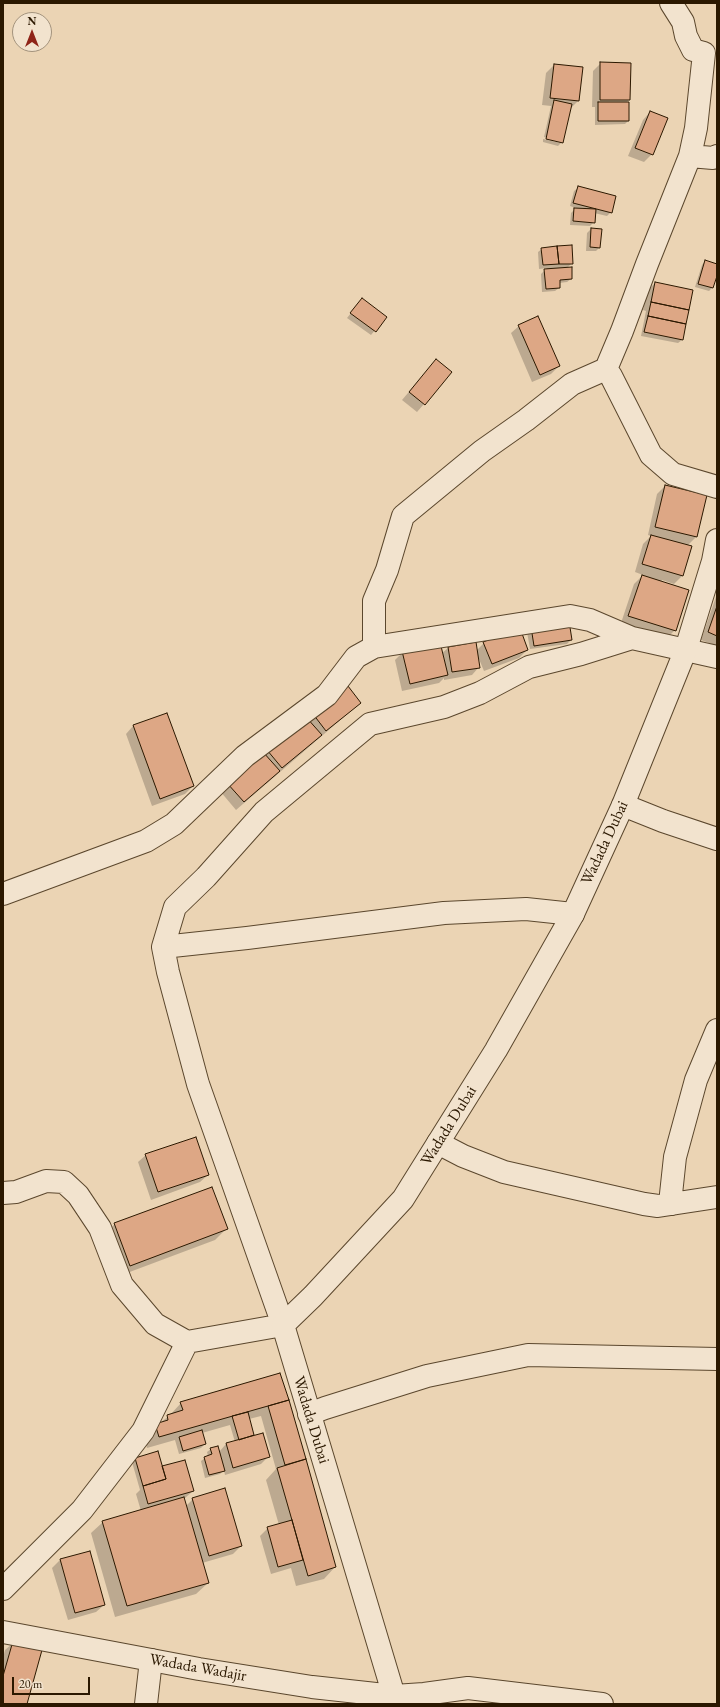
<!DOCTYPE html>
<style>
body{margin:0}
#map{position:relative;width:720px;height:1707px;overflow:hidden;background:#ebd4b4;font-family:"EB Garamond",serif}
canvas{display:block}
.frame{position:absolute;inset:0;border:4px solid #2b1800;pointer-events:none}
.north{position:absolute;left:12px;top:12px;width:40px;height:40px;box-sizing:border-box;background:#f2e3ce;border:1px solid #a2927c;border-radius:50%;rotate:0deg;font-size:11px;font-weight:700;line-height:16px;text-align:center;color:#2b1800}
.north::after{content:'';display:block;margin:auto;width:14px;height:18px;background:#8f2418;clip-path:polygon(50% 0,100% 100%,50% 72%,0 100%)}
.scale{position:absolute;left:12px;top:1677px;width:78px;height:18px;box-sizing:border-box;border:2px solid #2b1800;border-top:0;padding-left:5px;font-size:12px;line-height:14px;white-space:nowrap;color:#2b1800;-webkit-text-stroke:3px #f2e3ce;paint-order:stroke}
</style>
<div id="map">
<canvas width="720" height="1707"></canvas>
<div class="frame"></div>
<div class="north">N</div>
<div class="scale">20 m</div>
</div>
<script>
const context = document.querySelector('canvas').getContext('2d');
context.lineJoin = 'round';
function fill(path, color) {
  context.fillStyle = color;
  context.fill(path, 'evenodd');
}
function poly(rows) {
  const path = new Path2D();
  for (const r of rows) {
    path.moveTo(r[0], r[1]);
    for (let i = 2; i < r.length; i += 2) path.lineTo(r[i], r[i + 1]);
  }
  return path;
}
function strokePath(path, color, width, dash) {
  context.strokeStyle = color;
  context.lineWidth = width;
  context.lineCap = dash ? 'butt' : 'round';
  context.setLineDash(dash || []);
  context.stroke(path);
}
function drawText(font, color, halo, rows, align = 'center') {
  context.font = font + ' "EB Garamond",serif';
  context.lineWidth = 4;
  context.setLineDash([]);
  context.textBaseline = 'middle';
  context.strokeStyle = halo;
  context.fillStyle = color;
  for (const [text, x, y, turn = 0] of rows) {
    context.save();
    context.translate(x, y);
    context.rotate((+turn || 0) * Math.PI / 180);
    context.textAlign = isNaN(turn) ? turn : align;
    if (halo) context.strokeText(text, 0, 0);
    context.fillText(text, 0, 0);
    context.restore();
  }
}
fill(poly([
 [601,63,629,100,626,103,628,121,625,124,595,125,595,107,592,107,593,71],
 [554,65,578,101,570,109,562,142,558,146,543,142,543,139,561,143,561,141,544,137,551,106,542,105,546,73],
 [650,112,652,154,644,162,628,156,643,120],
 [578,188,611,212,607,216,594,213,594,222,590,226,570,225,571,213,576,208,570,206,574,191],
 [591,229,599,248,596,251,586,251,587,233],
 [542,249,572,263,566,269,571,279,567,282,559,283,559,288,555,291,542,292,541,274,547,268,539,269,538,252],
 [705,261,717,265,717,272,712,288,709,291,695,287,702,265],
 [655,283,682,340,678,343,641,336,646,311,643,310,647,291],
 [359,303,386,317,371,335,347,318],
 [519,326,559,366,551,374,532,382,511,333],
 [436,360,451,373,417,412,402,400],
 [665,486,706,496,696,537,687,546,691,547,682,576,674,584,662,580,661,582,675,630,667,638,621,623,634,584,643,575,635,572,643,544,651,536,648,535,657,494],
 [717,594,717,646,701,640],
 [527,632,571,640,567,644,530,649],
 [475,643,477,650,484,643,527,650,519,658,484,671,479,659,479,667,472,675,444,680,444,678,439,683,402,691,395,660,403,652,441,654,448,648],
 [360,703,236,810,220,791,314,715],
 [166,714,193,786,185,794,152,806,126,734,133,726],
 [146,1155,208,1175,200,1182,151,1200,138,1162],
 [115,1224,226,1229,215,1240,119,1276,103,1235],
 [280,1375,335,1567,324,1579,296,1586,291,1568,271,1574,260,1536,268,1528,279,1525,266,1480,276,1469,261,1416,249,1419,254,1436,269,1456,261,1464,225,1475,224,1470,220,1474,205,1478,201,1461,208,1456,207,1452,211,1449,219,1452,226,1444,235,1442,230,1425,202,1433,205,1444,201,1448,179,1454,175,1440,147,1448,144,1436,170,1415,181,1403],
 [136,1459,162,1467,193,1491,184,1499,186,1506,193,1499,241,1546,233,1554,202,1563,208,1583,196,1594,115,1617,91,1533,103,1522,141,1511,136,1494,140,1490,132,1462],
 [89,1552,104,1605,96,1612,68,1620,52,1568,60,1560],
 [13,1643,26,1704,3,1704,3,1658,5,1650]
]), '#0003');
const building = poly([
 [600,62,631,63,630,100,600,100,600,62],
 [554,64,583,67,579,101,550,98,554,64],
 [554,100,572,104,563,143,546,139,554,100],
 [598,102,629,102,629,121,598,121,598,102],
 [650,111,668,118,653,155,635,148,650,111],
 [578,186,616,196,612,213,573,203,578,186],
 [574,208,596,209,595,223,573,221,574,208],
 [591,228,602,229,600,248,590,247,591,228],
 [572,245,573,264,559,264,557,246,572,245],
 [557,246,559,264,543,265,541,248,557,246],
 [705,260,717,264,717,276,713,288,698,284,705,260],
 [572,267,572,279,560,280,560,288,546,289,544,269,572,267],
 [655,282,693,290,689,310,651,302,655,282],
 [362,298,387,317,376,332,350,313,362,298],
 [651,302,689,310,686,324,648,316,651,302],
 [538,316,560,366,540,375,518,325,538,316],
 [648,316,686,324,683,340,644,332,648,316],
 [436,359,452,372,425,405,409,392,436,359],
 [665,485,707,495,697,537,655,527,665,485],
 [651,535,692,546,683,576,642,564,651,535],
 [642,575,689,590,676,631,628,616,642,575],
 [717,606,717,636,708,632,717,606],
 [569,621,572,640,534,646,531,627,569,621],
 [520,628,528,650,492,664,483,642,520,628],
 [440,642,448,675,410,684,402,651,440,642],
 [476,642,480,668,452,672,448,647,476,642],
 [348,686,361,703,326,731,313,714,348,686],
 [167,713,194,786,160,799,133,725,167,713],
 [306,717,322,735,282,768,267,750,306,717],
 [263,752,280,771,244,802,227,783,263,752],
 [196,1137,209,1175,158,1192,145,1154,196,1137],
 [212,1187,228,1229,130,1266,114,1223,212,1187],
 [280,1373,289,1400,159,1437,155,1424,168,1420,167,1415,183,1410,180,1402,280,1373],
 [289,1400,306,1459,285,1465,268,1406,289,1400],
 [248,1412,254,1435,239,1440,232,1416,248,1412],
 [202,1430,206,1444,183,1451,179,1437,202,1430],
 [263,1433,270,1457,233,1468,226,1443,263,1433],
 [218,1446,225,1471,209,1475,204,1457,212,1454,210,1448,218,1446],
 [158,1451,166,1479,143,1486,135,1458,158,1451],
 [306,1459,336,1567,308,1576,277,1468,306,1459],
 [185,1460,194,1491,148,1504,143,1486,166,1479,162,1466,185,1460],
 [225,1488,242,1546,209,1556,192,1498,225,1488],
 [184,1497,209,1583,127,1606,102,1521,184,1497],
 [292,1520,303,1560,278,1567,267,1527,292,1520],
 [90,1551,105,1605,75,1613,60,1559,90,1551],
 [13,1641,42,1650,27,1704,3,1704,3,1676,13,1641]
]);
fill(building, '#dda785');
strokePath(building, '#2b1800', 1);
const minor = poly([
 [690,156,713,158,717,156],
 [606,369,611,376,651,455,673,474,717,487],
 [374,647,374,601,387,570,403,516,482,451,526,420,572,384,606,369,622,331,647,264,690,156,696,128,704,53,693,50,686,36,683,22,671,3],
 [623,805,663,821,717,839],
 [3,894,146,841,174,824,245,756,327,695,356,657,374,647,570,616,590,620,632,638,717,657],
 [163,947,247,938,444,913,526,909,573,914],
 [438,1143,463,1156,504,1172,644,1204,658,1206,717,1197],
 [3,1193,16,1192,46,1181,64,1182,78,1195,100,1228,122,1285,155,1324,187,1342],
 [672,1204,671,1194,675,1157,696,1080,717,1030],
 [309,1414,325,1408,427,1376,528,1355,717,1359],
 [3,1589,82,1510,143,1431,187,1342,283,1325,198,1084,168,972,163,947,175,907,206,877,264,812,370,724,444,707,480,693,529,667,581,654,632,638],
 [146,1704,151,1660]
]);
const tertiary = poly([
 [3,1632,199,1669,312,1687,394,1696,424,1694,468,1688,602,1704],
 [394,1696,283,1325,313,1296,403,1199,496,1050,573,914,623,805,686,649,713,561,717,540]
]);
strokePath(minor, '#5b472d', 24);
strokePath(tertiary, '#5b472d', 24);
strokePath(minor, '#f2e3ce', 22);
strokePath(tertiary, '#f2e3ce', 22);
drawText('16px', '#2b1800', '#f2e3ce', [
 ["Wadada Dubai",605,843,-65],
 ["Wadada Dubai",449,1126,-58],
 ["Wadada Dubai",311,1420,73],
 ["Wadada Wadajir",198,1668,10]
]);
</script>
